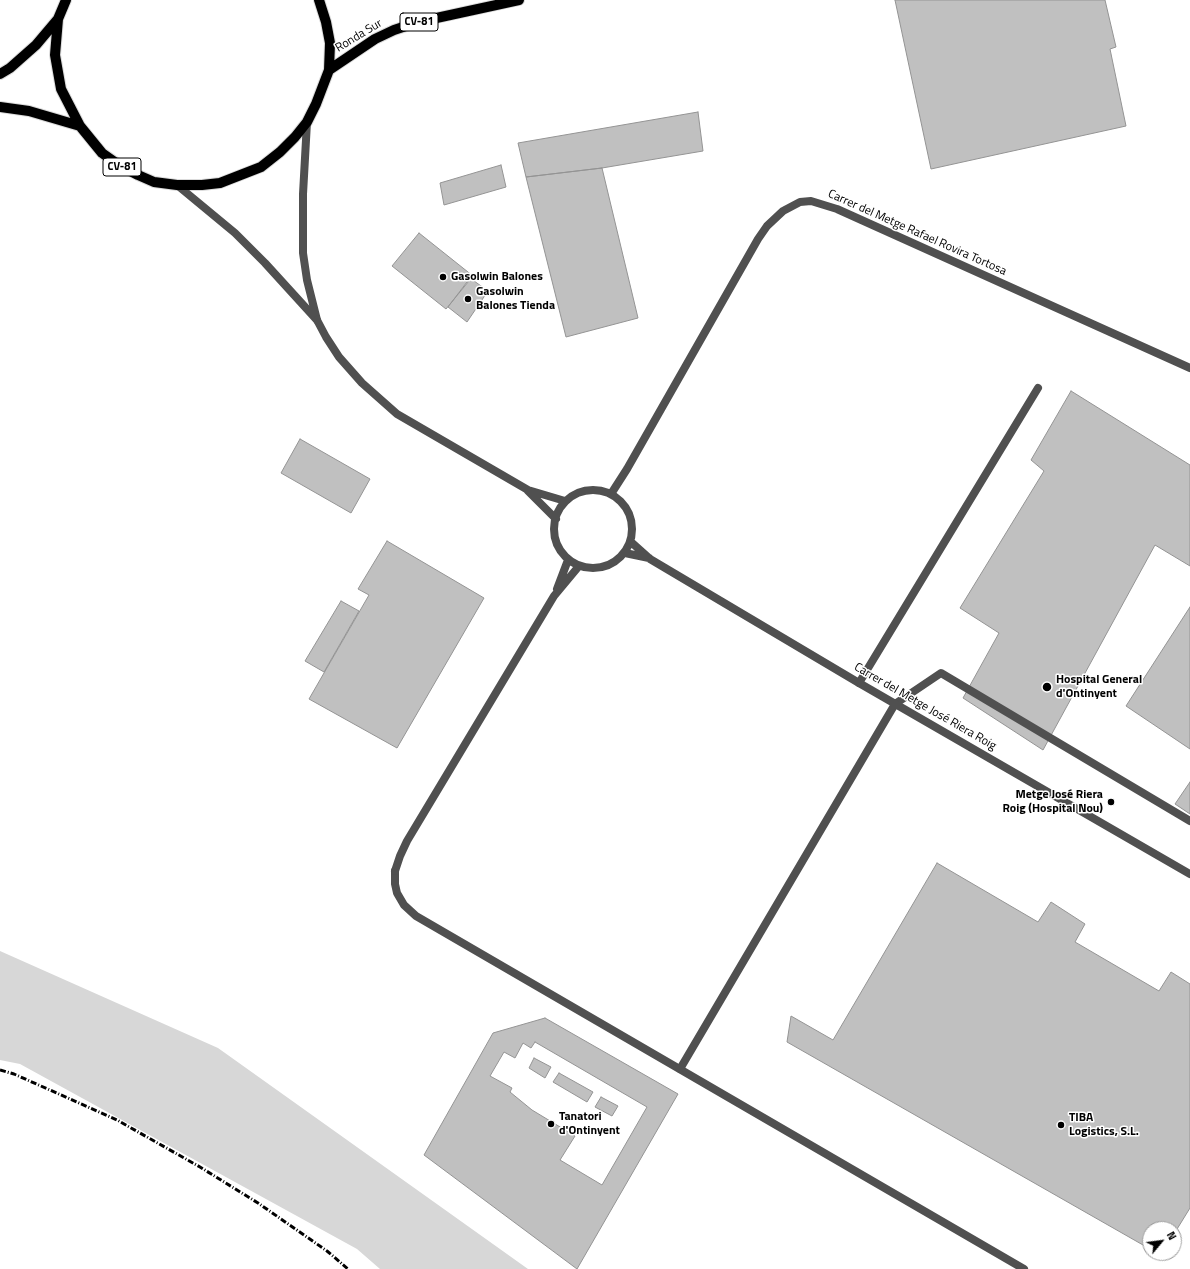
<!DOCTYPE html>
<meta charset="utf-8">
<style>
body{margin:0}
#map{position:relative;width:1190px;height:1269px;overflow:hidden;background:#fff;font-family:"Titillium Web",sans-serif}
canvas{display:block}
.north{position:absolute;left:1142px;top:1221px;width:40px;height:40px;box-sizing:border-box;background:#fff;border:1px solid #999;border-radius:50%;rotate:61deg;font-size:11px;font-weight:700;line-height:16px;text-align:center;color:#000}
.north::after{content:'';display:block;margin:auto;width:14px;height:18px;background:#000;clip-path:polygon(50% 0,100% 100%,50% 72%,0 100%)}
</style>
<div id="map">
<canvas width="1190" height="1269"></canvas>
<div class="north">N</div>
</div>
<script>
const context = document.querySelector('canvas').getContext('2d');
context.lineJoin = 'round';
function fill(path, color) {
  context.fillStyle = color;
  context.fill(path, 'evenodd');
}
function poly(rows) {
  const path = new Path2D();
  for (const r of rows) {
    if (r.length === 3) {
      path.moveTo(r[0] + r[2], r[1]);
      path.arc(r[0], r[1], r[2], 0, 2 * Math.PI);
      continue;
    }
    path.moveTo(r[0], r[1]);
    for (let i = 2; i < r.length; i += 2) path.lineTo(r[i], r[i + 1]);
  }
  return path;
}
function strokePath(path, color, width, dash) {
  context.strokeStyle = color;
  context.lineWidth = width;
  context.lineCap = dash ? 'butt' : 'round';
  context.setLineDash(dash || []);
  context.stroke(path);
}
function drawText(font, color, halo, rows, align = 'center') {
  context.font = font + ' "Titillium Web",sans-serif';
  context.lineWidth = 3;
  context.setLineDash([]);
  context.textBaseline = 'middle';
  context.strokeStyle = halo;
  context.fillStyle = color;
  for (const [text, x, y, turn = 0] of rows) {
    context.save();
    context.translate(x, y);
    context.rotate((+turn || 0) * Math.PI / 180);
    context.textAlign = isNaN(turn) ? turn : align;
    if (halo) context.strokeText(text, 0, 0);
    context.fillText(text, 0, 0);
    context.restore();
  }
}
fill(poly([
 [0,951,218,1048,528,1269,380,1269,357,1249,20,1064,0,1060]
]), '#d7d7d7');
const building = poly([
 [895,0,1105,0,1116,47,1110,49,1126,126,931,169,895,0],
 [698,112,703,151,602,168,526,177,518,143,698,112],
 [501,165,506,187,444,205,440,183,501,165],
 [602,168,638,318,566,337,526,177,602,168],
 [419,233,473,276,446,309,392,266,419,233],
 [470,278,488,291,467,322,448,307,470,278],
 [1071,391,1190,465,1190,566,1155,545,1043,750,963,698,999,633,960,608,1044,471,1031,460,1071,391],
 [300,439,370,479,351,513,281,473,300,439],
 [387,541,484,598,397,748,309,699,369,595,358,589,387,541],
 [341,601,359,611,324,672,305,661,341,601],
 [1190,607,1190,749,1126,706,1190,607],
 [1190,782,1190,814,1175,804,1190,782],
 [937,863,1038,922,1051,902,1085,924,1075,942,1159,991,1171,972,1190,984,1190,1208,1174,1234,1174,1229,1150,1229,1150,1249,787,1042,791,1016,833,1040,937,863],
 [545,1018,678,1094,577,1269,424,1155,493,1033,545,1018],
 [535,1042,647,1107,602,1185,560,1160,575,1136,532,1110,510,1092,512,1088,490,1076,504,1052,515,1058,523,1043,531,1048,535,1042],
 [534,1058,551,1067,545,1078,529,1068,534,1058],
 [559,1073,593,1092,587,1102,553,1082,559,1073],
 [601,1097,618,1106,612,1116,595,1107,601,1097]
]);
fill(building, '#c0c0c0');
strokePath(building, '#949494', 1);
const primary = poly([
 [66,0,58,19,55,55,61,89,80,126,102,153,119,165,138,175,154,182,177,185,202,185,220,183,261,167,280,152,295,137,307,122,316,104,329,70,330,43,326,22,319,0],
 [329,70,375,39,394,30,418,22,519,0],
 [0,74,10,68,36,45,58,19],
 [0,107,29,111,80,126]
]);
strokePath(primary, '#dbdbdb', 12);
strokePath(poly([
 [307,122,303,194,303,253,307,280,317,320],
 [177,185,235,233,265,263,316,319],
 [859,683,1038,388],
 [895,704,941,673,1190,821],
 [395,871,395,884,397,893,404,905,416,916,1024,1269]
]), '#505050', 8);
strokePath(poly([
 [317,320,326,337,339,357,362,383,397,414,528,490,565,501],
 [593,529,39],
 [528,491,556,519],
 [611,494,627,469,758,239,767,226,783,211,800,202,811,201,837,209,1190,368],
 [631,542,650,559,859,683,1190,874],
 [625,553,649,558],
 [557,589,568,560],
 [395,871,400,856,407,841,554,596,579,566],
 [680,1069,895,704]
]), '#505050', 8);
strokePath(primary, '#000', 10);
strokePath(poly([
 [0,1070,14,1074,117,1120,200,1167,258,1203,327,1251,348,1269]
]), '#000', 3, [6, 2, 1, 2]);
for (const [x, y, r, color] of [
 [443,277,4,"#000"],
 [468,299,4,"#000"],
 [1047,687,5,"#000"],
 [1111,802,4,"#000"],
 [551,1124,4,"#000"],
 [1061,1125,4,"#000"]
]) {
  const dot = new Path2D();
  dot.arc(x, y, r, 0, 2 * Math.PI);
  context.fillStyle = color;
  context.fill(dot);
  strokePath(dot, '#fff', 1.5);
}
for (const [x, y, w] of [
 [419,22,38],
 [122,167,38]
]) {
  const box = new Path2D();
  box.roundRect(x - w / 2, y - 9, w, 18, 3);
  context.fillStyle = '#fff';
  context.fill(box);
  strokePath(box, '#000', 1);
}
drawText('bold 11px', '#000', null, [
 ["CV-81",419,22],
 ["CV-81",122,167]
]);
drawText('12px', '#000', '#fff', [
 ["Ronda Sur",359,36,-31],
 ["Carrer del Metge Rafael Rovira Tortosa",917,233,24],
 ["Carrer del Metge José Riera Roig",925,707,30]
]);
drawText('bold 12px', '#000', '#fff', [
 ["Gasolwin Balones",451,277],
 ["Gasolwin",476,292],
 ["Balones Tienda",476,306],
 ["Hospital General",1056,680],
 ["d'Ontinyent",1056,694],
 ["Metge José Riera",1103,795,"right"],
 ["Roig (Hospital Nou)",1103,809,"right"],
 ["Tanatori",559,1117],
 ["d'Ontinyent",559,1131],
 ["TIBA",1069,1118],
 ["Logistics, S.L.",1069,1132]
], 'left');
</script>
